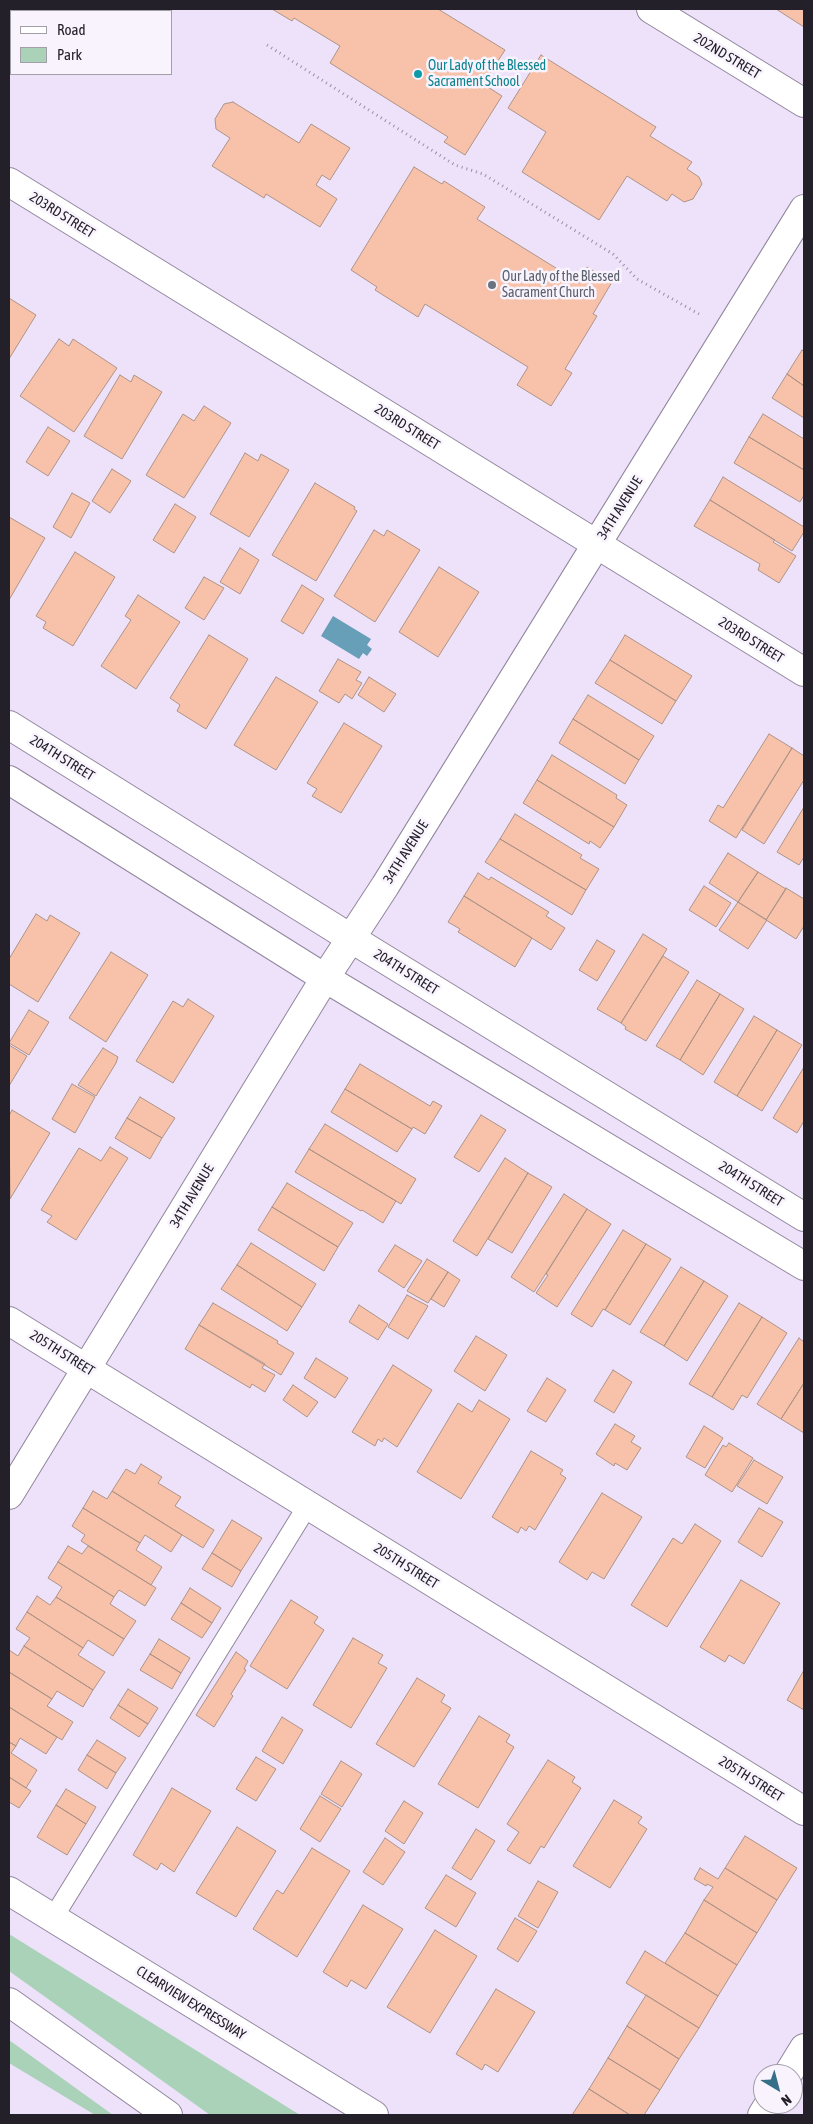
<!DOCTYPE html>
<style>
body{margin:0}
#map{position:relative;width:813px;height:2124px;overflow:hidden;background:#eee2fb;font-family:"Asap Condensed",sans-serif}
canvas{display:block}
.frame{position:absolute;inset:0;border:10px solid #242029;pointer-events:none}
.legend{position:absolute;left:10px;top:10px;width:162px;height:65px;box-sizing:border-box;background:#f8f3fd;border:1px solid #a39fa8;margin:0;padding:6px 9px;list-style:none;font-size:15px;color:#242029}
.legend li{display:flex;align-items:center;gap:10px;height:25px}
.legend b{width:25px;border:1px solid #a39fa8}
.north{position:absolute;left:753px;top:2064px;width:50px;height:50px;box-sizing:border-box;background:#f8f3fd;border:1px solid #a39fa8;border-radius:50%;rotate:143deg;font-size:14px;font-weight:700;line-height:20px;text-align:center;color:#242029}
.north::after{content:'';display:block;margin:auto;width:18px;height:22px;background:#367088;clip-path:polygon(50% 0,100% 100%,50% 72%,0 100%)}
</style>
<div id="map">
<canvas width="813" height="2124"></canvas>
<div class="frame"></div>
<ul class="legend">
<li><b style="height:6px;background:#fff"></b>Road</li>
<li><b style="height:14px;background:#a9d2b8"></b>Park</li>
</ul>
<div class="north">N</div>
</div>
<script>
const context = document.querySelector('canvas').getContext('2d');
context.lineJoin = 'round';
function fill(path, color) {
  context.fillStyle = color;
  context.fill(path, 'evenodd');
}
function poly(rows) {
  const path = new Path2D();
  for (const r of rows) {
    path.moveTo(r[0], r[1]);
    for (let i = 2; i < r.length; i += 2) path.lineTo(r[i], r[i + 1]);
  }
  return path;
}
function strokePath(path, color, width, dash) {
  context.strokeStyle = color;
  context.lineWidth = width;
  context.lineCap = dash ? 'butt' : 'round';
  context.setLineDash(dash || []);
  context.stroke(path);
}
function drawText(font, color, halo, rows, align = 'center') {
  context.font = font + ' "Asap Condensed",sans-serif';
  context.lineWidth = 5;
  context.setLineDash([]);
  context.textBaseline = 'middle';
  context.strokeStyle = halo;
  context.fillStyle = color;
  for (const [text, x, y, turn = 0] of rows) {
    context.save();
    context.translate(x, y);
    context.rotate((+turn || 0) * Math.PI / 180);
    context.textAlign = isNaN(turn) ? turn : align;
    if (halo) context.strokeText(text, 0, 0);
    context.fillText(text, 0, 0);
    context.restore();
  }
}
fill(poly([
 [9,1934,300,2115,210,2115,9,1971],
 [9,2040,113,2115,95,2115,9,2063]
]), '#a9d2b8');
fill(poly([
 [333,616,371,639,367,645,372,649,367,656,363,653,359,659,321,636]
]), '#679eb8');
const building = poly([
 [272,9,438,9,505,50,483,84,502,96,465,155,444,142,448,137,330,63,340,46,294,18,292,21,272,9],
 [776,9,804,9,804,27,776,9],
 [541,55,656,127,650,136,692,162,687,169,699,177,702,184,693,199,684,202,672,194,667,201,627,176,599,220,522,172,546,132,508,108,541,55],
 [233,102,299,143,311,124,350,148,330,180,322,175,316,185,337,199,320,227,266,194,264,198,212,166,230,138,216,129,215,119,224,104,233,102],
 [414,167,442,184,444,181,485,207,477,219,580,283,586,273,584,272,587,267,612,282,593,314,597,316,565,369,572,373,551,406,517,385,528,367,425,304,418,317,375,290,377,287,351,270,414,167],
 [9,298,36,315,9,359,9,298],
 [59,339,69,346,73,339,117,368,74,432,20,396,59,339],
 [802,350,804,352,804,386,787,374,802,350],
 [787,374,804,386,804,418,772,398,787,374],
 [120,375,131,382,134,375,162,392,122,459,84,436,120,375],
 [204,406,231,423,184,498,146,475,183,414,194,421,204,406],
 [763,414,804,439,804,470,749,437,763,414],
 [48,427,70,441,48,476,26,462,48,427],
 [749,437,804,470,804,495,800,502,734,463,749,437],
 [245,453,258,461,261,454,289,470,249,537,210,514,245,453],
 [112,469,131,481,110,513,92,501,112,469],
 [723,477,804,527,804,532,792,551,710,500,723,477],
 [315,483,355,507,354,509,357,511,316,581,272,555,315,483],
 [72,493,90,503,71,538,53,527,72,493],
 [710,500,775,540,773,542,796,556,779,583,758,570,760,564,694,526,710,500],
 [175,504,196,517,174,553,153,540,175,504],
 [9,517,45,538,9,600,9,517],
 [374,530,384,536,387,530,420,550,375,622,334,596,374,530],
 [240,548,259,560,240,594,220,582,240,548],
 [75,552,115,577,73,646,43,628,46,622,36,616,75,552],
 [439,567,479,592,438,657,399,632,439,567],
 [204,577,224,588,204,620,185,608,204,577],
 [302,585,324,599,303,634,281,621,302,585],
 [138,595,180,622,136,689,101,666,131,620,125,616,138,595],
 [209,635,248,659,206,729,177,711,180,705,170,698,209,635],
 [625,635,692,676,676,701,610,660,625,635],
 [338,659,361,672,356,680,362,683,352,699,345,694,339,703,319,691,338,659],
 [610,660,676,701,662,724,595,683,610,660],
 [276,677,318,702,276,770,234,745,276,677],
 [369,677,396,694,384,712,358,695,369,677],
 [588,695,654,736,639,760,573,719,588,695],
 [573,719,639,760,625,784,559,743,573,719],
 [344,723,382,746,341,813,312,796,317,789,307,783,344,723],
 [769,734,792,748,736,838,709,821,718,805,723,808,769,734],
 [792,748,804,756,804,780,764,844,742,830,792,748],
 [552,755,617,795,616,798,627,805,614,827,537,780,552,755],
 [537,780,614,827,600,848,590,841,589,844,523,803,537,780],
 [804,807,804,857,799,865,777,852,804,807],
 [515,814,582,855,580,858,599,869,586,890,500,839,515,814],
 [500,839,586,890,572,915,485,862,500,839],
 [728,853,758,872,738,902,709,883,728,853],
 [758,872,786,889,766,920,738,902,758,872],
 [478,873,489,880,491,877,549,912,546,916,565,928,551,950,464,896,478,873],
 [704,886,731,903,716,927,689,910,704,886],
 [786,888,804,899,804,926,796,939,766,920,786,888],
 [464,896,532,938,515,967,458,932,460,929,448,922,464,896],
 [738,902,767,920,748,949,719,930,738,902],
 [36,914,47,921,50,915,80,933,38,1002,9,984,9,959,36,914],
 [643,934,667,949,621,1023,597,1009,643,934],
 [597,940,615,951,597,981,579,970,597,940],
 [111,952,148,975,106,1042,69,1018,111,952],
 [663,956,689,972,646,1041,625,1029,626,1027,621,1023,663,956],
 [697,980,720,994,680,1060,656,1046,697,980],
 [720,994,744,1009,703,1075,680,1060,720,994],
 [188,999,214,1016,173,1083,136,1061,173,1001,183,1007,188,999],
 [29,1010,49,1022,29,1055,9,1043,29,1010],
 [754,1016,777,1030,737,1096,714,1082,754,1016],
 [777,1030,802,1045,762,1111,737,1096,777,1030],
 [9,1045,27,1056,9,1086,9,1045],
 [103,1048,118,1057,116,1063,96,1096,78,1085,103,1048],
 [360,1064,430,1106,433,1101,442,1106,425,1134,413,1127,412,1129,345,1089,360,1064],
 [804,1067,804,1121,797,1133,773,1118,804,1067],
 [72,1084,95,1097,75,1133,52,1119,72,1084],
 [345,1089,412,1129,397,1152,331,1112,345,1089],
 [140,1097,175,1118,162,1138,127,1118,140,1097],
 [12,1110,50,1133,10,1199,9,1116,12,1110],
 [481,1115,506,1130,479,1172,454,1157,481,1115],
 [127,1118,162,1138,150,1159,115,1138,127,1118],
 [325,1124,416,1179,401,1204,309,1149,325,1124],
 [110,1147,128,1158,76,1240,47,1222,52,1216,41,1210,79,1148,101,1161,110,1147],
 [309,1149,396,1201,383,1223,362,1210,361,1211,295,1172,309,1149],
 [505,1158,528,1173,477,1256,453,1241,505,1158],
 [528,1173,552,1187,512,1253,488,1239,528,1173],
 [287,1183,353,1223,338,1247,272,1207,287,1183],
 [564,1194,587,1209,534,1292,511,1277,564,1194],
 [272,1207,338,1247,324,1271,258,1230,272,1207],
 [587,1209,611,1224,557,1307,536,1293,548,1275,546,1274,587,1209],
 [623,1230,646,1244,605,1310,603,1309,592,1327,571,1314,623,1230],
 [251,1243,316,1284,302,1307,237,1265,251,1243],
 [646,1244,671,1259,630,1325,605,1310,646,1244],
 [395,1245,422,1261,404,1288,378,1271,395,1245],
 [427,1259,448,1272,428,1303,407,1291,427,1259],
 [237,1265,302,1307,287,1331,221,1289,237,1265],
 [681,1267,704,1281,664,1346,640,1332,681,1267],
 [448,1272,460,1280,444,1307,431,1299,448,1272],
 [704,1281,728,1296,687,1361,664,1346,704,1281],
 [407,1295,428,1306,408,1339,388,1327,407,1295],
 [213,1303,278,1341,277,1343,294,1353,281,1375,199,1325,213,1303],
 [739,1303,762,1317,712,1397,689,1384,739,1303],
 [359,1305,388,1324,378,1340,349,1322,359,1305],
 [762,1317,787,1333,747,1398,742,1395,733,1410,712,1397,762,1317],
 [199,1325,265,1364,262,1368,275,1375,265,1392,252,1384,250,1388,185,1349,199,1325],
 [476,1336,507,1355,485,1391,454,1371,476,1336],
 [799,1338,804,1342,804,1383,781,1419,757,1404,799,1338],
 [316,1358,348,1378,335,1398,304,1378,316,1358],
 [393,1365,432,1390,397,1447,384,1438,382,1442,378,1439,375,1446,352,1432,393,1365],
 [613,1370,632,1382,614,1413,594,1401,613,1370],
 [547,1378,566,1390,546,1422,527,1411,547,1378],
 [804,1383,804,1433,781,1419,804,1383],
 [293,1385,318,1402,307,1417,283,1400,293,1385],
 [479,1400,510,1419,461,1499,417,1472,458,1403,472,1412,479,1400],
 [615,1424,635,1436,631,1442,641,1448,627,1470,615,1463,614,1466,596,1454,615,1424],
 [704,1426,723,1438,705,1468,686,1457,704,1426],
 [729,1443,753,1458,732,1492,705,1475,723,1445,726,1447,729,1443],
 [531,1451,563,1470,560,1474,566,1478,535,1530,529,1526,526,1531,521,1527,518,1533,492,1517,531,1451],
 [754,1460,783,1477,767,1504,737,1486,754,1460],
 [141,1464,162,1477,158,1483,181,1497,175,1506,214,1530,203,1548,112,1491,126,1469,135,1474,141,1464],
 [93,1491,107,1499,112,1491,182,1535,171,1552,145,1535,140,1543,83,1508,93,1491],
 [602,1493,642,1517,604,1579,592,1572,587,1580,559,1562,602,1493],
 [83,1508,140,1543,136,1550,162,1567,151,1585,81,1541,85,1535,72,1526,83,1508],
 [759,1508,783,1522,762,1557,738,1542,759,1508],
 [232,1520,262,1538,241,1571,212,1553,232,1520],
 [695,1524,721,1541,667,1627,631,1605,673,1538,682,1544,695,1524],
 [68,1546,82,1554,88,1546,156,1588,145,1606,119,1590,114,1597,58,1562,68,1546],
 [212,1553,241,1571,232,1587,202,1569,212,1553],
 [58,1562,114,1597,110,1604,136,1621,124,1639,56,1597,62,1587,48,1578,58,1562],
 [741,1580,780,1603,744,1664,729,1655,725,1662,700,1647,741,1580],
 [190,1588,221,1608,212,1623,181,1603,190,1588],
 [37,1596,50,1605,56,1597,124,1639,113,1656,88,1640,83,1648,27,1612,37,1596],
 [291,1600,318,1617,314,1623,324,1630,287,1689,250,1666,291,1600],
 [181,1603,212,1623,202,1638,171,1619,181,1603],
 [27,1612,83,1648,78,1655,105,1672,93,1690,24,1646,30,1638,16,1629,27,1612],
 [353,1638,383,1655,378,1663,387,1668,351,1728,313,1705,353,1638],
 [159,1639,190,1658,181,1673,150,1654,159,1639],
 [24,1646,93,1690,83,1707,57,1691,52,1699,9,1672,9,1650,18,1656,24,1646],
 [236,1652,248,1661,244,1669,246,1670,231,1694,233,1696,214,1727,196,1715,236,1652],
 [150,1654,181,1673,172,1689,140,1670,150,1654],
 [804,1670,804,1710,787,1700,804,1670],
 [9,1672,52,1699,47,1706,73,1722,62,1740,9,1707,9,1672],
 [417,1678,445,1695,441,1702,451,1708,414,1767,376,1744,417,1678],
 [128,1689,158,1708,148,1724,118,1705,128,1689],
 [118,1705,148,1724,139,1737,110,1718,118,1705],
 [9,1707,57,1737,46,1754,20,1738,16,1746,9,1742,9,1707],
 [479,1716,510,1735,506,1742,514,1747,478,1808,438,1784,479,1716],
 [282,1717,303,1730,283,1764,262,1751,282,1717],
 [97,1740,126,1758,116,1773,87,1755,97,1740],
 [9,1742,16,1746,11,1753,37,1770,26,1788,9,1777,9,1742],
 [87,1755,116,1773,107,1789,78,1770,87,1755],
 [256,1757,276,1769,256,1801,236,1789,256,1757],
 [548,1760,575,1777,572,1782,581,1788,544,1848,541,1846,530,1864,507,1850,519,1832,507,1824,548,1760],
 [341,1761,362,1774,342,1807,321,1794,341,1761],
 [9,1777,31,1791,19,1808,9,1802,9,1777],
 [172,1788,211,1811,174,1872,161,1863,157,1870,133,1855,172,1788],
 [66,1789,96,1807,86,1824,56,1805,66,1789],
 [320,1796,341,1809,320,1842,300,1829,320,1796],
 [614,1800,642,1817,638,1823,647,1829,610,1888,573,1866,614,1800],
 [404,1801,423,1813,404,1844,385,1831,404,1801],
 [56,1805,86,1824,67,1855,37,1837,56,1805],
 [237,1827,276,1851,236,1917,196,1893,237,1827],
 [476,1829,495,1841,471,1880,452,1868,476,1829],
 [745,1836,797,1868,777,1900,725,1868,745,1836],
 [385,1838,405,1852,383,1885,363,1872,385,1838],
 [312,1848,350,1871,297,1957,253,1929,277,1890,283,1894,312,1848],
 [700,1868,718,1879,725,1868,777,1900,757,1933,704,1900,713,1887,707,1884,706,1886,694,1879,700,1868],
 [446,1875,476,1893,456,1927,425,1908,446,1875],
 [538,1881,558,1892,538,1928,518,1916,538,1881],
 [704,1900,757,1933,737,1965,685,1933,704,1900],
 [363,1905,403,1929,366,1989,351,1980,347,1987,323,1972,363,1905],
 [515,1918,537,1931,518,1962,497,1949,515,1918],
 [435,1930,477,1956,430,2033,387,2007,435,1930],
 [685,1933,737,1965,718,1996,665,1963,685,1933],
 [645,1951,718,1996,699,2028,626,1983,645,1951],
 [496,1989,535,2012,498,2072,485,2064,482,2070,456,2054,496,1989],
 [646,1995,699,2028,679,2059,627,2026,646,1995],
 [627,2026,679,2059,660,2090,608,2058,627,2026],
 [608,2058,660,2090,644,2115,630,2115,589,2089,608,2058],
 [589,2089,630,2115,572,2115,589,2089]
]);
fill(building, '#f7c1aa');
strokePath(building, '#ae9387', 1);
const service = poly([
 [53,1918,308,1505]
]);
const minor = poly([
 [651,9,804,103],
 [9,182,804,672],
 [9,725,352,939,804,1217],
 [9,780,325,978,804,1266],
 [9,1321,804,1811],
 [9,1495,325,978,385,886,804,209],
 [788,2074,804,2048],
 [762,2115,769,2104]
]);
const tertiary = poly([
 [9,1891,374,2115]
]);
const motorway = poly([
 [9,2002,168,2115]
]);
strokePath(service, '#91869d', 21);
strokePath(minor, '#91869d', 30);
strokePath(tertiary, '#91869d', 30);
strokePath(motorway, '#91869d', 30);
strokePath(poly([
 [267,45,455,165,483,174,613,254,637,279,699,314]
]), '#9990a2', 3, [1, 4]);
strokePath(service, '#fff', 19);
strokePath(minor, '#fff', 28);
strokePath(tertiary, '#fff', 28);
strokePath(motorway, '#fff', 28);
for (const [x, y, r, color] of [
 [418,74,5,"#0f9aa8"],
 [492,285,5,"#6b7280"]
]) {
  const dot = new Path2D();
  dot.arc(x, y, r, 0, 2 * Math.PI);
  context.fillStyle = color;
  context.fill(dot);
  strokePath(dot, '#f8f3fd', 2);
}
drawText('14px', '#242029', '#f8f3fd', [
 ["202ND STREET",727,56,31],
 ["203RD STREET",62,215,32],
 ["203RD STREET",407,427,32],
 ["34TH AVENUE",620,508,-58],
 ["203RD STREET",751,640,32],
 ["204TH STREET",62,758,32],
 ["34TH AVENUE",406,852,-58],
 ["204TH STREET",406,972,32],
 ["204TH STREET",751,1184,32],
 ["34TH AVENUE",192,1196,-59],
 ["205TH STREET",62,1353,32],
 ["205TH STREET",406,1566,32],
 ["205TH STREET",751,1779,32],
 ["CLEARVIEW EXPRESSWAY",191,2003,32]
]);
drawText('14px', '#0d838f', '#f8f3fd', [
 ["Our Lady of the Blessed",428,66],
 ["Sacrament School",428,82]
], 'left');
drawText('14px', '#5b616d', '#f8f3fd', [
 ["Our Lady of the Blessed",502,277],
 ["Sacrament Church",502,293]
], 'left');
</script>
